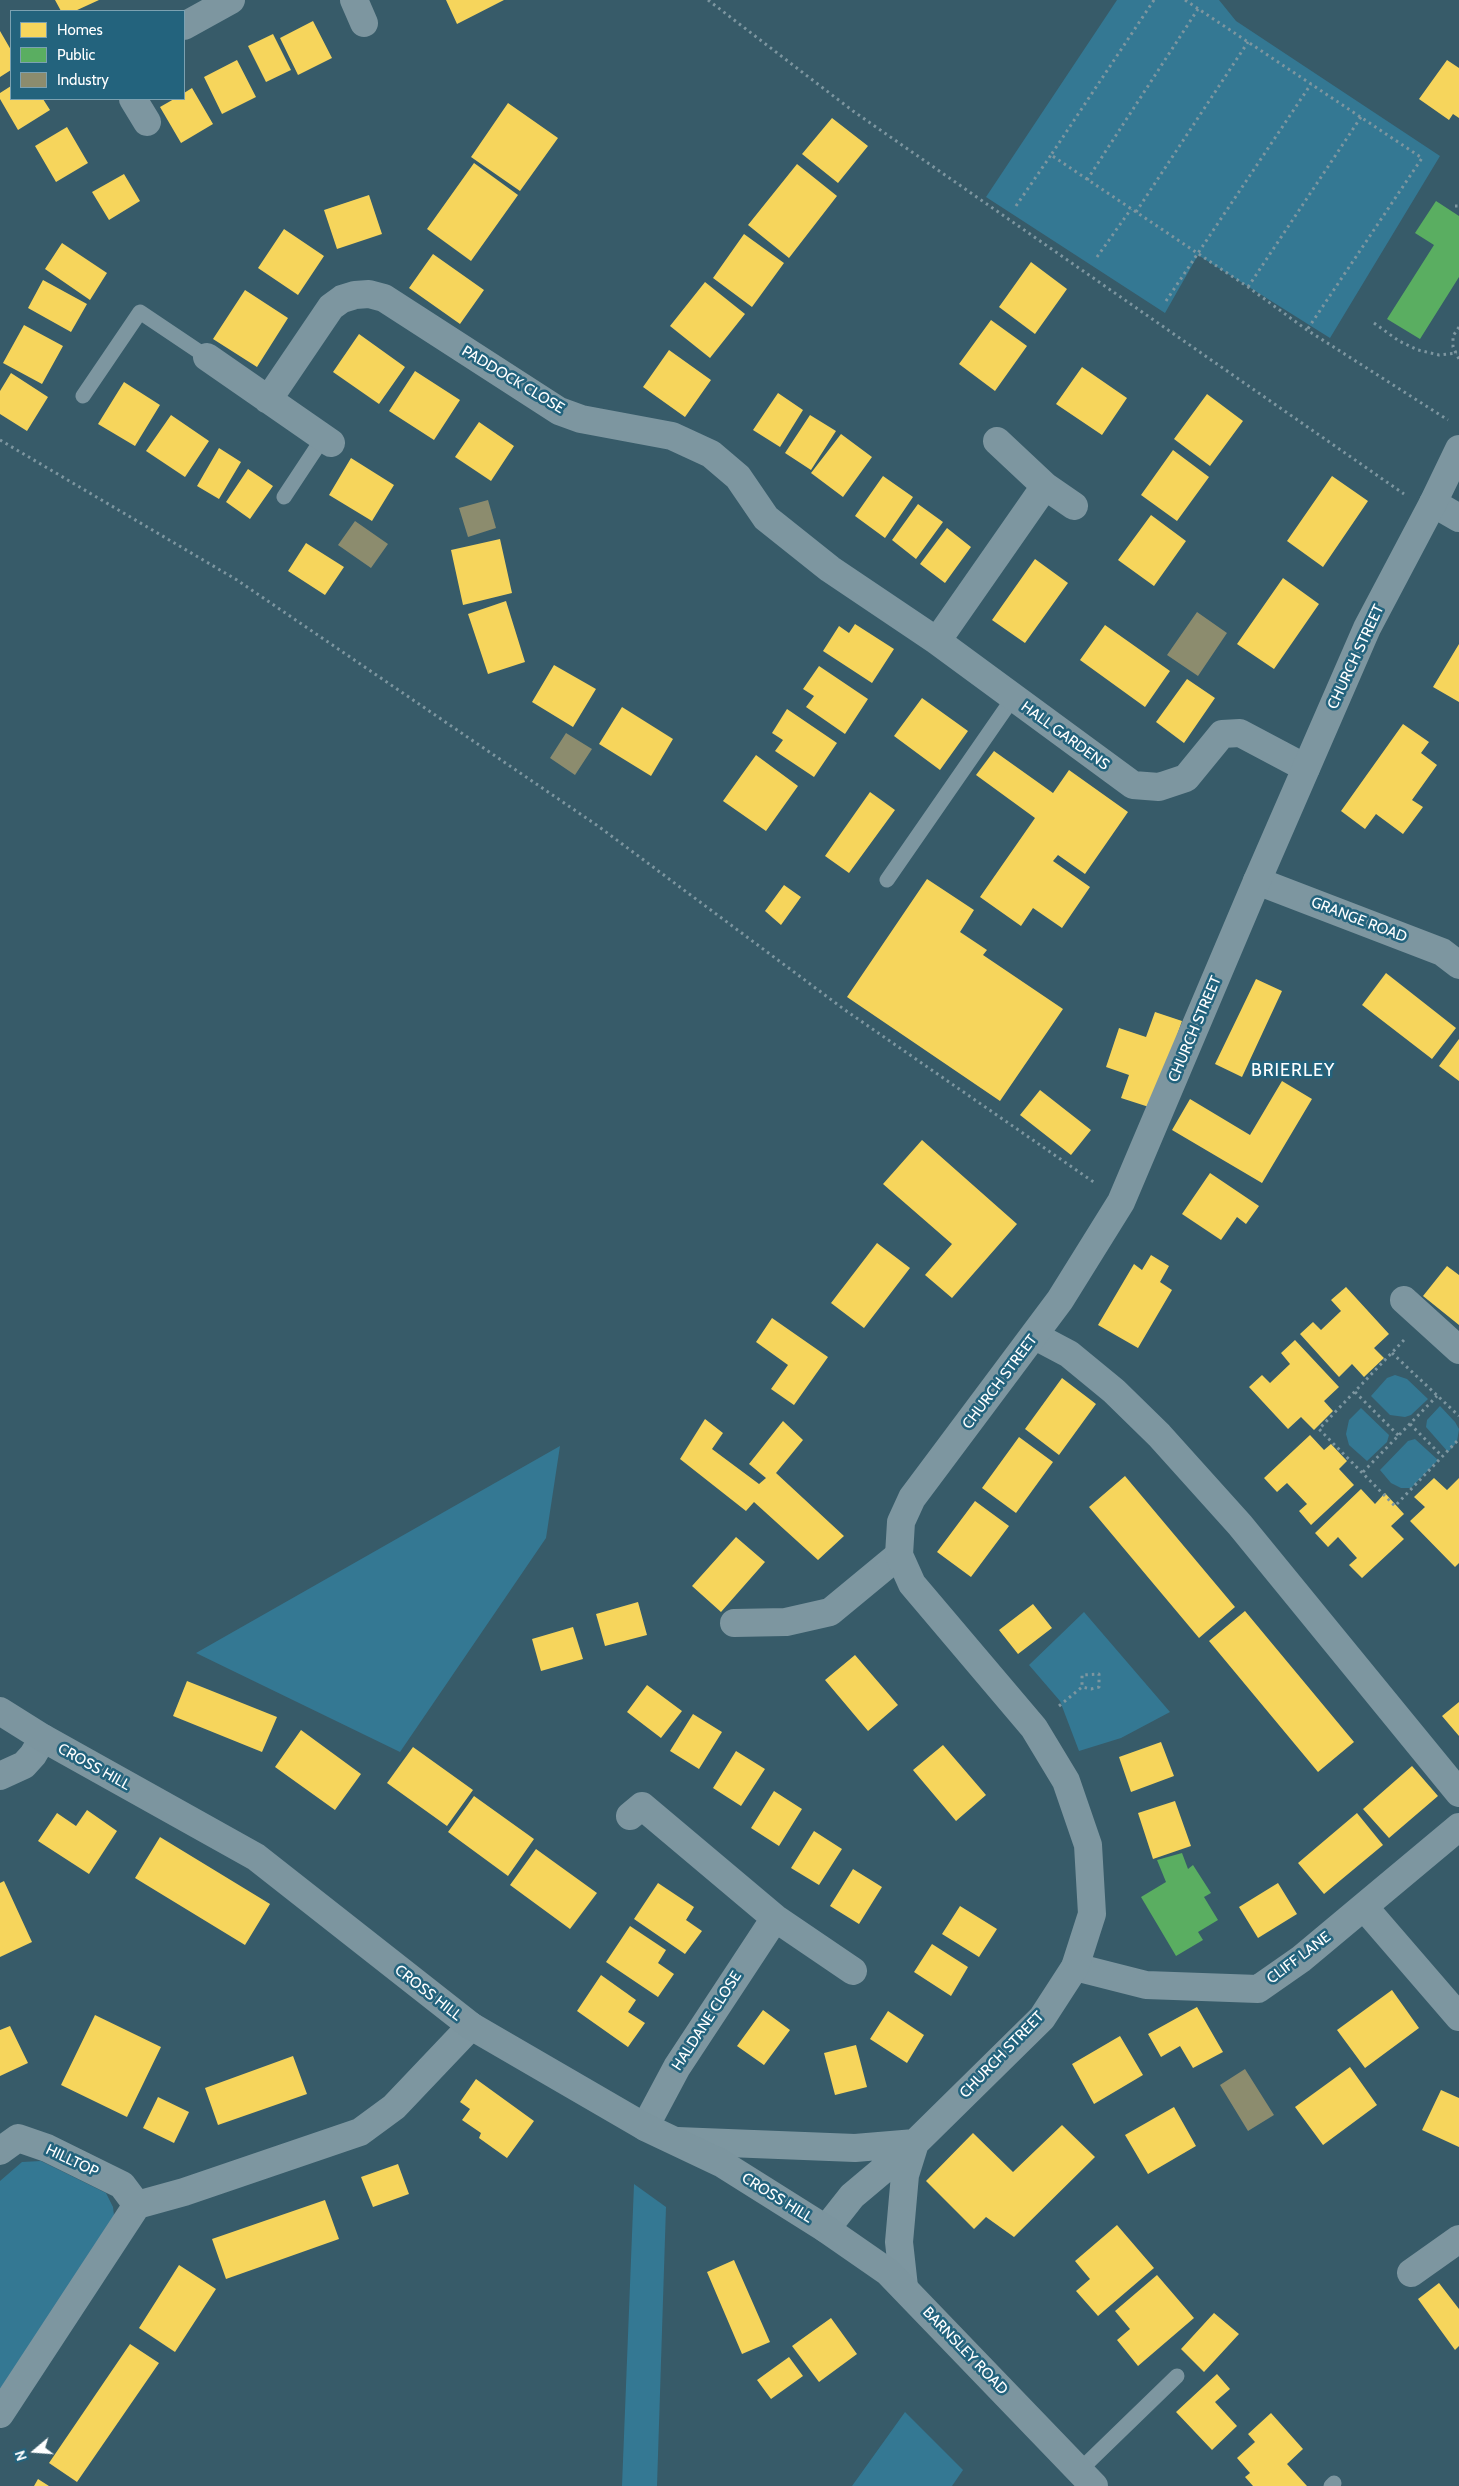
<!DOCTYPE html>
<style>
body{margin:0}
#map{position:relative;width:1459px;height:2486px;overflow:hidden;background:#375b69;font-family:Cabin,sans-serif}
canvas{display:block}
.legend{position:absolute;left:10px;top:10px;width:175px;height:90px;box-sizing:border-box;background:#23637d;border:1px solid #7ba1b1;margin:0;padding:6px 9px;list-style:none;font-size:15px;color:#fff}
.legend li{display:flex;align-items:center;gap:10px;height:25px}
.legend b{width:25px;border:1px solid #7ba1b1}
.north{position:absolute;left:10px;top:2426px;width:50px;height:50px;-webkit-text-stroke:4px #23637d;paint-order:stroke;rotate:252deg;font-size:14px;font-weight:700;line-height:20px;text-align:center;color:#fff}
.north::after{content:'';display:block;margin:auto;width:18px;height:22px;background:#fff;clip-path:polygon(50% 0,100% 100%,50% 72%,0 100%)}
</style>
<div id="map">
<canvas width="1459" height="2486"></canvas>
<ul class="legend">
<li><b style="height:14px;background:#f6d55c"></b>Homes</li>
<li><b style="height:14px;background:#5aae61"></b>Public</li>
<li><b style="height:14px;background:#8c8c6e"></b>Industry</li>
</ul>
<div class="north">N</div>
</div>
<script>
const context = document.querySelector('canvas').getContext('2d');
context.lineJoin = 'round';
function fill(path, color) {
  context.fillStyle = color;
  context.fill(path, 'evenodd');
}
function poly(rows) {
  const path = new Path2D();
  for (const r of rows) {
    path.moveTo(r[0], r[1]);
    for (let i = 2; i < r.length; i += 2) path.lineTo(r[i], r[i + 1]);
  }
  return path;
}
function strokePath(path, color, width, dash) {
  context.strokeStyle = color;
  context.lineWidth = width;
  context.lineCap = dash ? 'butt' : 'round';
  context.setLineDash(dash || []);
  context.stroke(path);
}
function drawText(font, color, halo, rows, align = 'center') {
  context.font = font + ' Cabin,sans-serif';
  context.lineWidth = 5;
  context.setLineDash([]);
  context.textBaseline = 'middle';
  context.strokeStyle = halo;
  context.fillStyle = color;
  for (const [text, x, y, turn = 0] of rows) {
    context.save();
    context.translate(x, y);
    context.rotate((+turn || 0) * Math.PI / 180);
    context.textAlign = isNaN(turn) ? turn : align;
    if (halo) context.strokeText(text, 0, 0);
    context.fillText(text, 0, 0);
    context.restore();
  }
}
fill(poly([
 [1117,0,1219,0,1236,21,1440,156,1330,338,1198,255,1165,313,986,197],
 [1395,1375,1407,1379,1428,1399,1411,1415,1405,1417,1390,1415,1371,1396,1387,1378],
 [1440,1406,1455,1422,1459,1429,1457,1442,1448,1452,1426,1427,1427,1420],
 [1361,1408,1389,1435,1387,1442,1367,1461,1349,1445,1346,1434,1349,1420],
 [1415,1439,1438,1460,1411,1488,1401,1488,1391,1483,1380,1470,1408,1441],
 [560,1446,546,1538,400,1752,196,1653],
 [1084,1612,1170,1712,1121,1738,1079,1751,1060,1701,1029,1665],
 [41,2161,106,2193,113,2207,115,2224,0,2392,0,2181,22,2162],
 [634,2184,666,2207,657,2486,622,2486],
 [905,2412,963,2470,952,2486,852,2486]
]), '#347893');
fill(poly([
 [55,0,99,0,75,11,61,11],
 [446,0,504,0,457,24],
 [313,21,332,58,298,75,280,38],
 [0,31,11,50,11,70,0,77],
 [273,34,291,70,266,82,248,46],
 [237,60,256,97,222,114,204,77],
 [1447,60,1459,68,1459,118,1453,114,1449,120,1419,99],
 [11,86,11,99,43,99,50,110,18,130,0,99,0,93],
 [192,88,213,124,181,143,160,107,174,99,184,99,184,93],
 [508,103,558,138,520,191,471,157],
 [832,118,868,146,838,183,802,154],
 [67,127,88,163,56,182,35,146],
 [474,163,518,195,471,261,427,229],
 [797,164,837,196,789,258,748,225],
 [124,174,140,201,109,220,92,192],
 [369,195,382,234,337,249,324,210],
 [284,229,324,256,298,295,258,268],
 [744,234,784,263,752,307,713,278],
 [62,243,107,273,90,300,45,269],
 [433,254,484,290,460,324,409,288],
 [1031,262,1067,289,1035,334,999,307],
 [43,280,87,304,71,332,28,308],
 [705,282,745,314,710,358,670,326],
 [245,290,288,318,257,367,213,339],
 [991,320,1027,346,995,391,959,364],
 [24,325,63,346,42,384,3,363],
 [359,334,405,367,379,404,333,372],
 [669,350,711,380,685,417,643,387],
 [1082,367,1127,398,1102,435,1056,404],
 [415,371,460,400,434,440,389,411],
 [11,373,48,397,27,431,0,414,0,391],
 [124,382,160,405,135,446,98,424],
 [778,393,803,410,780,447,753,430],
 [1207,394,1243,421,1210,466,1174,439],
 [171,415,209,441,185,477,146,451],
 [810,415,836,431,811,470,785,453],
 [479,422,514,446,491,481,455,457],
 [841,434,872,457,843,497,811,473],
 [219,448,241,462,219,499,197,486],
 [1173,450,1209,477,1177,521,1141,495],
 [351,458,394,485,372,521,329,495],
 [248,469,273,486,250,519,226,502],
 [883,476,913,497,885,538,855,516],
 [1332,476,1368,501,1323,567,1287,541],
 [918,504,943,522,916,559,892,540],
 [1151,515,1186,541,1154,586,1118,560],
 [947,528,971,547,945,583,920,564],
 [500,539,512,593,463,605,451,550],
 [306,543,344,567,325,595,288,571],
 [1035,559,1068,583,1025,643,992,620],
 [1283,578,1319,604,1274,669,1237,644],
 [506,601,525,662,488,674,468,614],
 [855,624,894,649,872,683,823,651,839,626,849,633],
 [1105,625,1170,671,1145,707,1080,660],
 [1459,644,1459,702,1433,687],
 [554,665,596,689,573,727,532,702],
 [819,666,868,699,845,734,806,707,814,696,803,689],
 [1187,679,1215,698,1184,743,1156,722],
 [922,698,968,731,940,770,894,736],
 [622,707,673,739,651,776,599,744],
 [787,709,837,743,814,777,775,751,783,740,772,733],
 [1403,724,1429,742,1421,753,1437,765,1412,800,1423,807,1403,834,1376,814,1365,829,1341,811],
 [994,751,1053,793,1069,770,1128,812,1085,874,1058,855,1053,861,1090,887,1062,928,1033,908,1021,926,980,897,1035,818,976,775],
 [756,755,798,786,766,831,723,801],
 [870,792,895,810,849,873,825,856],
 [927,879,974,910,960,932,987,950,983,955,1063,1009,1000,1101,847,997],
 [784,885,801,897,781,925,765,911],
 [1386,973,1456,1028,1432,1059,1362,1005],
 [1256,979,1282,991,1242,1077,1215,1064],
 [1155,1012,1182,1021,1152,1108,1121,1098,1129,1075,1106,1067,1119,1028,1146,1037],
 [1459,1039,1459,1081,1439,1066],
 [1282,1081,1312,1099,1262,1183,1172,1130,1190,1099,1250,1135],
 [1040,1090,1091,1130,1071,1155,1020,1115],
 [922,1140,1017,1224,952,1298,925,1275,952,1244,883,1184],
 [1210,1173,1259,1206,1246,1224,1237,1217,1221,1240,1182,1214],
 [877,1243,910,1268,864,1328,831,1303],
 [1151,1255,1169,1266,1160,1282,1172,1290,1138,1348,1098,1325,1134,1264,1142,1270],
 [1447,1266,1459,1275,1459,1325,1423,1296],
 [1346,1287,1389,1334,1374,1348,1384,1358,1364,1377,1352,1364,1339,1377,1300,1334,1313,1322,1321,1330,1341,1311,1331,1300],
 [772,1318,828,1357,794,1405,771,1389,788,1365,756,1342],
 [1295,1340,1339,1387,1324,1401,1333,1411,1314,1430,1301,1417,1288,1429,1249,1387,1262,1375,1270,1383,1290,1364,1281,1353],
 [1062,1378,1096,1404,1059,1455,1025,1429],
 [705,1419,723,1433,712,1449,759,1484,766,1478,749,1464,783,1421,803,1440,776,1473,844,1536,818,1560,754,1502,746,1511,680,1459],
 [1310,1435,1324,1450,1331,1444,1347,1461,1339,1469,1354,1485,1311,1525,1299,1511,1307,1504,1287,1483,1277,1492,1264,1478],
 [1019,1437,1053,1462,1016,1513,982,1488],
 [1125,1476,1235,1607,1199,1638,1089,1507],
 [1434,1478,1447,1490,1459,1478,1459,1563,1455,1567,1410,1521,1425,1507,1414,1497],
 [1361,1489,1375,1504,1385,1493,1404,1514,1391,1526,1404,1539,1362,1578,1349,1565,1357,1558,1338,1537,1328,1547,1315,1533],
 [975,1501,1009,1526,971,1577,937,1552],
 [736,1537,765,1562,721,1612,692,1586],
 [638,1602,647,1635,605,1646,596,1614],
 [1033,1604,1052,1628,1018,1654,999,1630],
 [1245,1611,1354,1742,1318,1772,1209,1641],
 [573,1627,583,1659,541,1671,532,1639],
 [855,1655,898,1705,868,1731,825,1680],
 [187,1681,277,1717,262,1752,173,1716],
 [647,1685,682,1711,661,1738,627,1712],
 [1459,1702,1459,1736,1442,1716],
 [693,1714,722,1732,699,1769,670,1751],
 [301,1730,361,1774,335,1810,275,1767],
 [1161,1742,1174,1776,1131,1792,1119,1757],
 [943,1745,986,1795,956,1821,913,1770],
 [413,1747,473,1790,447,1826,387,1783],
 [736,1751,765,1769,741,1806,713,1788],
 [1412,1766,1438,1796,1389,1838,1363,1809],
 [774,1791,802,1809,779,1846,751,1828],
 [474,1796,534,1839,508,1876,448,1832],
 [1175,1801,1191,1846,1153,1859,1138,1813],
 [87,1810,117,1831,89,1874,38,1841,57,1813,76,1826],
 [1357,1813,1383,1845,1324,1894,1298,1863],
 [814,1831,842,1849,819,1885,791,1868],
 [160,1837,270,1904,245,1945,135,1878],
 [536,1849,597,1893,570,1929,510,1885],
 [853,1869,882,1887,859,1924,830,1906],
 [4,1881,32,1942,0,1957,0,1883],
 [658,1883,694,1907,686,1920,702,1931,685,1954,634,1919],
 [1278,1883,1297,1914,1258,1938,1239,1907],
 [960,1906,997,1929,979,1957,942,1934],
 [630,1926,666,1950,658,1963,674,1974,658,1997,606,1962],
 [932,1944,968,1967,951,1996,914,1972],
 [601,1975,636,2000,628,2012,645,2023,628,2047,577,2011],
 [1392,1990,1419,2028,1365,2068,1337,2030],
 [1197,2007,1223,2052,1193,2068,1180,2046,1161,2057,1148,2034],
 [763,2010,790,2030,764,2065,737,2046],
 [888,2011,924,2035,907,2063,870,2039],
 [95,2015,161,2047,127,2117,61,2085],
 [10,2026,28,2063,0,2076,0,2030],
 [1120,2036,1143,2075,1094,2104,1072,2064],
 [856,2045,867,2087,835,2095,824,2053],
 [293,2056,307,2094,218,2125,205,2088],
 [1350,2067,1377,2105,1323,2145,1295,2107],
 [476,2079,534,2121,507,2158,479,2138,481,2133,462,2120,470,2109,460,2102],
 [1441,2090,1459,2098,1459,2147,1422,2130],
 [158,2097,189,2112,174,2143,143,2128],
 [1174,2107,1196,2146,1148,2174,1125,2135],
 [1062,2125,1095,2157,1014,2237,986,2217,974,2229,926,2181,973,2133,1013,2172],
 [398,2164,409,2194,373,2207,361,2177],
 [325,2200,339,2239,226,2279,212,2239],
 [1117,2225,1154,2268,1098,2316,1076,2291,1090,2279,1075,2261],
 [734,2260,770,2342,742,2354,707,2272],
 [179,2265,216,2289,175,2352,139,2328],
 [1157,2275,1194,2318,1138,2366,1117,2340,1130,2329,1115,2311],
 [1439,2283,1459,2309,1459,2346,1455,2350,1418,2299],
 [1214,2313,1239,2334,1204,2372,1181,2349],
 [831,2318,857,2354,819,2382,792,2346],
 [130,2344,159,2363,77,2482,49,2463],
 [789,2357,803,2376,771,2399,757,2380],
 [1217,2374,1230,2389,1215,2402,1237,2426,1212,2450,1176,2412],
 [1271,2413,1303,2449,1287,2464,1307,2486,1253,2486,1245,2477,1250,2473,1237,2458,1255,2442,1248,2434],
 [38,2479,49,2486,34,2486]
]), '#f6d55c');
fill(poly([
 [1436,201,1459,216,1459,277,1420,339,1387,319,1434,245,1415,233],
 [1182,1853,1188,1869,1193,1865,1211,1893,1204,1897,1218,1920,1198,1932,1203,1940,1176,1956,1141,1897,1166,1882,1157,1860]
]), '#5aae61');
fill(poly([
 [488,500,496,528,468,537,459,508],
 [355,521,388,544,371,568,338,545],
 [1197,612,1227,633,1198,676,1167,655],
 [566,733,592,749,575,775,550,758],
 [1245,2069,1274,2115,1248,2131,1220,2085]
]), '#8c8c6e');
strokePath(poly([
 [708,0,853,111,1404,494],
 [1154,0,1051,155,1248,287,1307,330,1448,420],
 [1185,0,1422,158,1307,330],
 [1087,180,1198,9],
 [1016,206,1051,155],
 [1455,206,1459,206],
 [1136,212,1248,42],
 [1097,257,1131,209],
 [1248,287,1361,117],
 [1166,301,1311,84],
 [1374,323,1399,341,1418,350,1439,355,1457,353],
 [1459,327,1453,336,1453,347,1459,359],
 [0,440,237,580,598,826,845,1010,1095,1183],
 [1404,1340,1319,1429,1395,1506,1459,1439],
 [1392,1353,1459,1416],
 [1355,1392,1399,1436],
 [1410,1424,1442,1456],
 [1363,1472,1437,1396],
 [1059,1706,1082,1687,1091,1689,1099,1687,1099,1674,1082,1675,1082,1687]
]), '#7d96a0', 3, [2.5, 4]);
strokePath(poly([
 [83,396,140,312,207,357],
 [284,497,323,438],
 [887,880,1013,698],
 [1079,2471,1177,2376],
 [1331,2486,1334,2483]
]), '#7d96a0', 15);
strokePath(poly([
 [354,0,364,23],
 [184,26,231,0],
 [133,99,147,122],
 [207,357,331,443],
 [268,400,331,307,342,299,355,295,369,294,384,298,559,411,581,419,672,436,711,454,738,477,766,518,830,569,937,641,1133,785,1159,787,1186,778,1222,734,1240,733,1306,768],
 [997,441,1045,486],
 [1433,503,1459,518],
 [937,641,1045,486,1074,506],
 [1257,881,1442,952,1459,965],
 [1404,1300,1459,1350],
 [1035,1336,1069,1354,1114,1391,1159,1435,1240,1525,1459,1793],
 [734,1623,786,1622,830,1612,899,1555],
 [630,1816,642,1806,775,1918,853,1971],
 [1364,1907,1459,2017],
 [1075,1967,1146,1985,1258,1989,1301,1959,1459,1827],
 [645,2127,677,2067,775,1918],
 [0,2151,18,2138,47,2148,122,2185,137,2205],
 [1411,2273,1459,2239],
 [0,2414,137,2205,184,2192,360,2132,394,2107,471,2026]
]), '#7d96a0', 28);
strokePath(poly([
 [0,1776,24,1765,33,1755,43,1738],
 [677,2141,855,2148,915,2143,905,2175,899,2242,904,2287],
 [826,2229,852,2196,915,2143,1042,2018,1075,1967,1092,1914,1088,1845,1066,1781,1034,1728,912,1584,899,1555,901,1522,912,1498,1060,1300,1121,1202,1257,881,1367,628,1433,503,1459,449]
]), '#7d96a0', 28);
strokePath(poly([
 [0,1711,43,1738,256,1857,471,2026,645,2127,721,2163,826,2229,888,2272,1094,2486]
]), '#7c959f', 28);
drawText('15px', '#fff', '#23637d', [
 ["PADDOCK CLOSE",513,380,31],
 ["CHURCH STREET",1356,657,-65],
 ["HALL GARDENS",1065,736,36],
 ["GRANGE ROAD",1359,920,21],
 ["CHURCH STREET",1195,1029,-67],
 ["CHURCH STREET",1000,1382,-53],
 ["CROSS HILL",94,1767,29],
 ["CLIFF LANE",1299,1958,-37],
 ["CROSS HILL",428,1993,38],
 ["HALDANE CLOSE",707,2021,-57],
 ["CHURCH STREET",1002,2055,-46],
 ["HILLTOP",72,2161,25],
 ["CROSS HILL",777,2198,32],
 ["BARNSLEY ROAD",965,2351,46]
]);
context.letterSpacing = '1px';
drawText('18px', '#fff', '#23637d', [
 ["BRIERLEY",1293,1071]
]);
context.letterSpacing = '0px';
</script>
